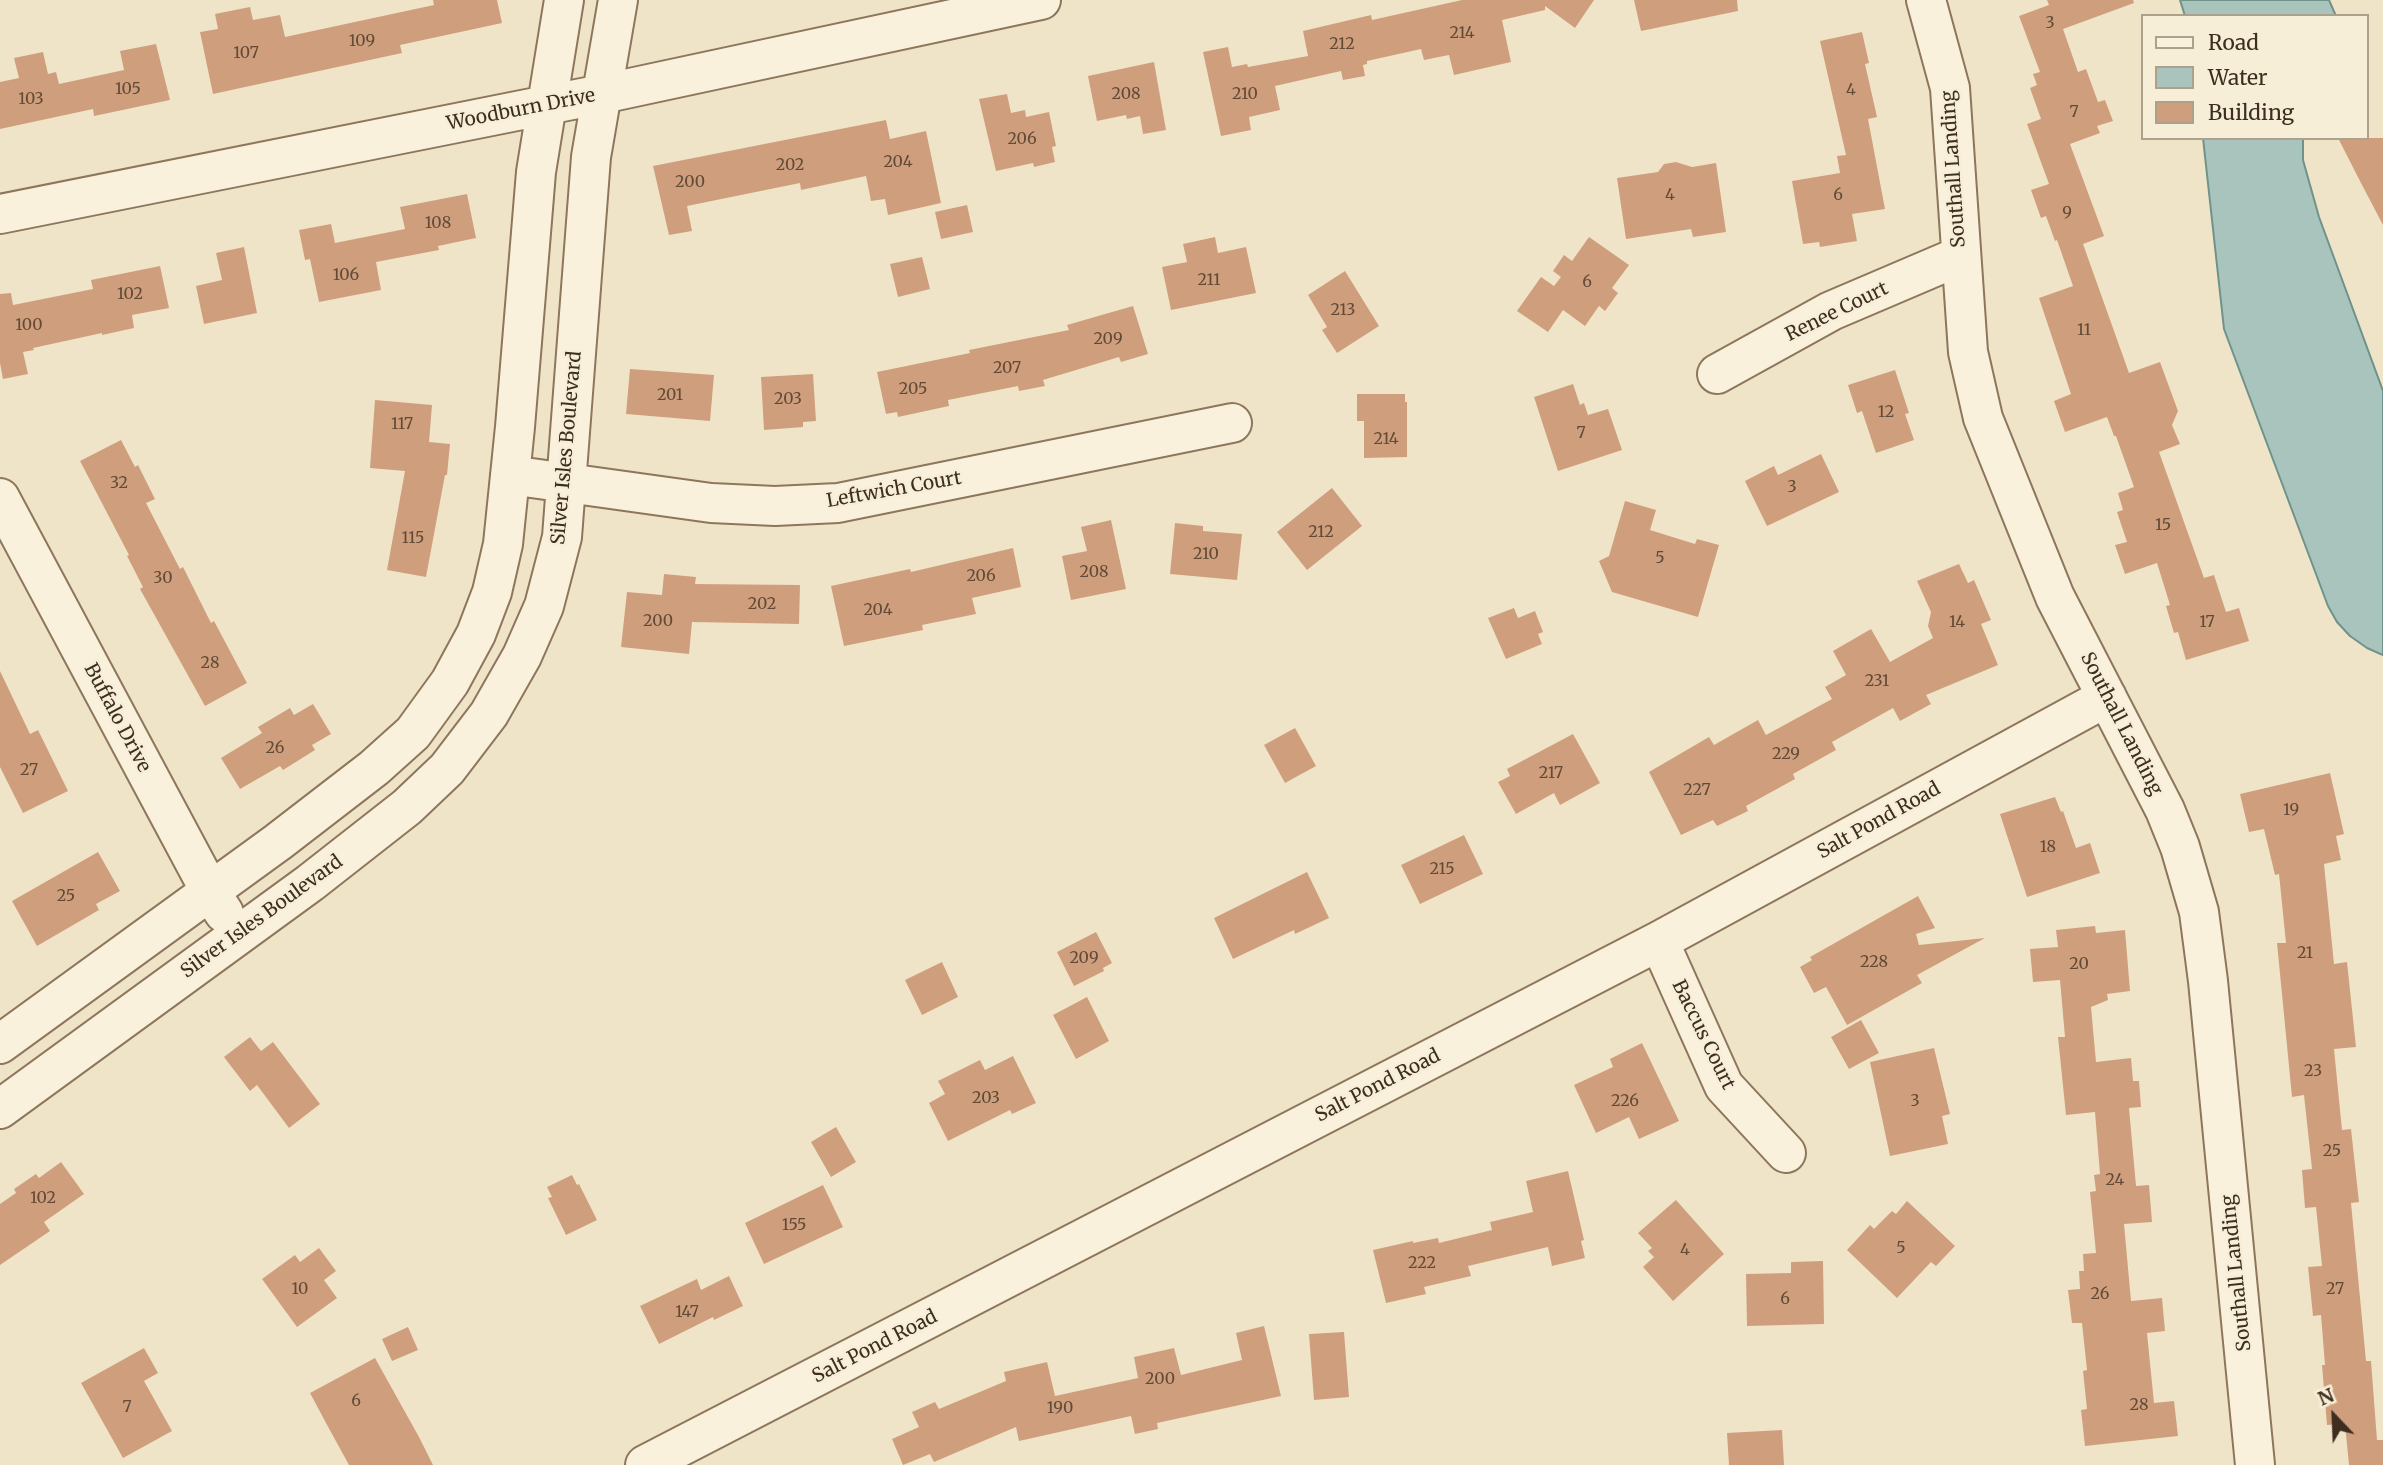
<!DOCTYPE html>
<style>
body{margin:0}
#map{position:relative;width:2383px;height:1465px;overflow:hidden;background:#f0e4c8;font-family:Merriweather,serif}
canvas{display:block}
.legend{position:absolute;left:2141px;top:14px;width:228px;height:126px;box-sizing:border-box;background:#f7eed8;border:2px solid #ada18e;margin:0;padding:9px 12px;list-style:none;font-size:21px;color:#3d2e20}
.legend li{display:flex;align-items:center;gap:14px;height:35px}
.legend b{width:35px;border:2px solid #ada18e}
.north{position:absolute;left:2299px;top:1381px;width:70px;height:70px;-webkit-text-stroke:5px #f7eed8;paint-order:stroke;rotate:337deg;font-size:19px;font-weight:700;line-height:28px;text-align:center;color:#3d2e20}
.north::after{content:'';display:block;margin:auto;width:24px;height:32px;background:#3d2e20;clip-path:polygon(50% 0,100% 100%,50% 72%,0 100%)}
</style>
<div id="map">
<canvas width="2383" height="1465"></canvas>
<ul class="legend">
<li><b style="height:9px;background:#faf1dc"></b>Road</li>
<li><b style="height:19px;background:#a9c4bc"></b>Water</li>
<li><b style="height:19px;background:#cf9f7d"></b>Building</li>
</ul>
<div class="north">N</div>
</div>
<script>
const context = document.querySelector('canvas').getContext('2d');
context.lineJoin = 'round';
function fill(path, color) {
  context.fillStyle = color;
  context.fill(path, 'evenodd');
}
function poly(rows) {
  const path = new Path2D();
  for (const r of rows) {
    path.moveTo(r[0], r[1]);
    for (let i = 2; i < r.length; i += 2) path.lineTo(r[i], r[i + 1]);
  }
  return path;
}
function strokePath(path, color, width, dash) {
  context.strokeStyle = color;
  context.lineWidth = width;
  context.lineCap = dash ? 'butt' : 'round';
  context.setLineDash(dash || []);
  context.stroke(path);
}
function drawText(font, color, halo, rows, align = 'center') {
  context.font = font + ' Merriweather,serif';
  context.lineWidth = 5;
  context.setLineDash([]);
  context.textBaseline = 'middle';
  context.strokeStyle = halo;
  context.fillStyle = color;
  for (const [text, x, y, turn = 0] of rows) {
    context.save();
    context.translate(x, y);
    context.rotate((+turn || 0) * Math.PI / 180);
    context.textAlign = isNaN(turn) ? turn : align;
    if (halo) context.strokeText(text, 0, 0);
    context.fillText(text, 0, 0);
    context.restore();
  }
}
const water = poly([
 [2180,0,2329,0,2336,16,2185,16,2180,0],
 [2203,138,2303,138,2303,160,2319,217,2383,391,2383,655,2367,648,2350,636,2337,622,2328,606,2224,329,2203,138]
]);
fill(water, '#a9c4bc');
strokePath(water, '#6f938a', 2);
fill(poly([
 [433,0,497,0,502,23,400,45,402,53,213,94,200,32,218,29,215,14,250,7,253,20,280,15,285,37,434,5],
 [1462,0,1594,0,1575,28,1545,6,1545,10,1502,20,1511,62,1454,75,1449,55,1424,60,1421,49,1367,61,1367,64,1363,65,1365,76,1343,80,1341,71,1275,86,1280,110,1249,117,1251,130,1221,136,1203,52,1228,47,1232,67,1247,64,1248,67,1308,56,1303,31,1371,15,1372,20],
 [1634,0,1737,0,1738,11,1641,31],
 [2047,0,2133,0,2134,3,2063,29,2078,72,2086,69,2098,102,2105,100,2113,121,2097,126,2100,133,2070,144,2104,236,2083,244,2129,373,2160,362,2178,411,2172,425,2180,444,2159,452,2204,578,2214,575,2226,612,2239,608,2249,641,2186,660,2178,632,2174,633,2166,606,2170,605,2157,563,2125,574,2115,545,2127,542,2117,512,2123,510,2118,493,2134,487,2116,436,2114,436,2107,417,2065,432,2054,401,2071,394,2039,298,2073,286,2057,240,2055,241,2046,216,2041,218,2031,190,2049,184,2027,124,2041,119,2030,88,2037,85,2033,74,2040,72,2019,16,2049,5],
 [1862,32,1869,63,1865,64,1877,117,1868,119,1885,209,1852,214,1857,241,1820,247,1819,242,1803,244,1792,181,1840,173,1837,156,1846,155,1820,41],
 [156,44,170,100,94,116,93,109,0,129,0,82,19,78,14,58,43,52,48,74,56,72,59,84,124,70,120,51],
 [1154,62,1166,130,1143,134,1140,116,1127,119,1126,115,1097,121,1088,76],
 [1007,94,1011,113,1025,110,1026,117,1049,112,1056,146,1052,147,1055,162,1034,167,1033,163,996,171,979,99],
 [886,120,890,139,926,131,941,203,888,215,885,199,871,201,866,176,801,190,800,183,687,206,692,231,669,235,653,166],
 [2338,138,2383,138,2383,225,2361,183],
 [1676,162,1692,167,1716,163,1726,232,1693,237,1691,229,1626,239,1617,178,1658,172,1664,164],
 [467,194,476,238,438,246,439,250,376,262,381,290,319,302,310,259,305,260,299,230,331,224,335,243,405,229,400,207],
 [967,205,973,232,941,239,935,212],
 [1215,237,1218,253,1246,247,1256,293,1171,310,1162,267,1187,262,1183,244],
 [1589,237,1629,265,1612,288,1618,293,1605,311,1599,306,1585,326,1563,310,1548,332,1517,311,1541,277,1554,286,1561,277,1553,271,1564,255,1572,261],
 [244,247,257,313,204,324,196,286,222,280,216,253],
 [922,257,930,289,898,297,890,264],
 [160,266,169,308,132,315,134,328,102,335,102,333,33,348,34,350,23,352,28,374,3,379,0,363,0,294,11,293,13,305,93,289,91,280],
 [1345,271,1379,326,1337,353,1322,330,1327,327,1308,295],
 [1133,306,1148,354,1121,362,1119,357,1043,380,1045,386,1019,391,1018,386,948,400,949,406,898,417,897,412,886,414,877,372,970,353,969,350,1069,330,1067,325],
 [630,369,714,375,710,421,626,414],
 [1895,370,1909,413,1905,414,1914,440,1876,453,1862,411,1857,413,1848,385],
 [813,374,816,421,803,422,803,427,764,430,761,377],
 [1573,384,1580,405,1584,403,1588,415,1608,409,1622,450,1558,471,1534,397],
 [1357,394,1405,394,1405,402,1407,402,1407,457,1364,458,1364,421,1357,421],
 [375,400,432,405,429,442,450,444,447,475,445,475,426,577,387,570,405,471,370,468],
 [121,440,135,467,138,465,155,499,146,503,180,569,183,567,211,623,214,621,247,683,205,706,140,589,143,587,127,556,129,555,80,461],
 [1821,454,1839,492,1767,526,1745,481,1774,466,1778,475],
 [1332,488,1362,526,1307,570,1277,532],
 [1625,501,1656,510,1650,530,1695,544,1697,539,1719,545,1698,617,1612,592,1599,561,1609,556],
 [1111,520,1126,589,1071,600,1062,556,1087,551,1081,527],
 [1175,523,1203,526,1203,531,1242,534,1237,580,1170,574],
 [1013,548,1021,587,972,598,976,614,922,625,923,630,844,646,831,586,910,569,911,572],
 [1959,564,1968,583,1974,580,1991,620,1981,624,1998,665,1926,695,1931,704,1900,721,1893,708,1832,742,1836,750,1793,774,1795,779,1746,806,1748,811,1717,826,1713,820,1681,835,1649,772,1709,737,1714,745,1758,720,1766,735,1832,699,1825,687,1846,675,1833,651,1871,629,1890,662,1933,638,1928,626,1931,612,1917,581],
 [664,574,696,577,695,584,800,585,799,624,692,622,689,654,621,647,627,592,662,595],
 [1514,608,1518,618,1535,611,1543,632,1538,634,1542,644,1506,659,1488,618],
 [0,671,30,734,38,730,68,791,23,813,0,767],
 [313,704,331,734,312,745,315,750,283,770,280,766,240,789,221,758,262,733,258,727,290,708,294,715],
 [1295,728,1316,766,1285,783,1264,745],
 [1573,734,1600,783,1560,805,1554,793,1516,814,1498,782,1510,776,1507,769],
 [2330,773,2344,834,2336,836,2341,860,2324,864,2334,964,2347,962,2356,1047,2334,1049,2342,1130,2351,1129,2359,1202,2351,1203,2366,1361,2371,1361,2377,1440,2383,1440,2383,1465,2349,1465,2345,1424,2327,1425,2322,1365,2325,1365,2321,1315,2313,1316,2308,1267,2322,1266,2316,1207,2305,1208,2302,1170,2312,1169,2304,1095,2292,1097,2277,943,2286,943,2279,874,2275,875,2264,829,2249,832,2240,794],
 [2055,797,2061,812,2063,811,2076,848,2090,843,2100,873,2027,897,2000,814],
 [1464,835,1483,874,1420,904,1401,865],
 [98,852,120,891,96,904,99,910,37,946,12,901],
 [1307,872,1329,918,1295,934,1294,930,1233,959,1214,918],
 [1918,896,1935,928,1916,934,1919,945,1985,938,1917,975,1922,983,1847,1025,1826,987,1814,993,1800,967,1812,960,1810,957],
 [2095,926,2096,933,2125,930,2130,991,2107,994,2108,1000,2091,1007,2096,1062,2131,1058,2133,1081,2139,1081,2141,1107,2129,1108,2136,1186,2149,1185,2152,1222,2124,1224,2131,1301,2162,1298,2165,1331,2147,1333,2154,1403,2174,1401,2178,1436,2085,1446,2081,1410,2087,1409,2083,1371,2087,1370,2082,1323,2072,1323,2068,1290,2080,1289,2079,1271,2084,1271,2083,1254,2096,1253,2090,1192,2096,1191,2094,1175,2100,1174,2095,1112,2066,1115,2058,1037,2065,1037,2060,980,2033,982,2030,949,2058,947,2056,930],
 [1096,932,1112,963,1103,968,1104,971,1074,986,1057,952],
 [942,962,958,997,922,1015,905,980],
 [1087,997,1109,1041,1076,1059,1053,1015],
 [1861,1020,1879,1053,1849,1069,1831,1037],
 [250,1037,261,1051,273,1042,320,1104,289,1128,257,1085,250,1091,224,1057],
 [1642,1043,1679,1121,1639,1139,1629,1117,1596,1133,1574,1085,1613,1067,1610,1059],
 [1934,1048,1950,1114,1942,1116,1948,1144,1890,1156,1870,1062],
 [1013,1056,1036,1103,1012,1114,1010,1110,948,1141,929,1103,945,1094,938,1081,980,1060,985,1070],
 [836,1127,856,1162,831,1177,811,1142],
 [61,1162,84,1194,44,1222,50,1231,0,1265,0,1204,16,1193,14,1189,36,1174,39,1178],
 [1568,1171,1584,1240,1581,1241,1585,1258,1552,1266,1548,1247,1468,1266,1471,1276,1424,1287,1426,1294,1386,1303,1373,1250,1413,1241,1413,1243,1438,1238,1439,1243,1492,1230,1490,1222,1533,1212,1526,1181],
 [572,1175,577,1185,579,1184,597,1220,566,1235,548,1198,552,1197,547,1187],
 [823,1185,843,1227,764,1264,745,1223],
 [1676,1200,1724,1254,1673,1301,1643,1267,1654,1257,1648,1251,1652,1248,1638,1233],
 [1907,1201,1955,1246,1936,1266,1931,1262,1897,1298,1847,1250,1870,1225,1874,1229,1892,1211,1896,1214],
 [319,1248,336,1271,324,1280,337,1298,297,1327,262,1279,295,1255,300,1262],
 [1823,1261,1824,1324,1747,1326,1746,1274,1791,1273,1791,1262],
 [729,1276,743,1306,714,1320,713,1317,659,1344,640,1306,697,1279,701,1290],
 [1264,1326,1281,1396,1157,1423,1158,1429,1135,1434,1131,1416,1019,1441,1016,1427,934,1462,930,1454,903,1465,892,1439,919,1427,912,1412,935,1402,939,1409,1006,1381,1004,1372,1047,1362,1055,1396,1138,1378,1134,1357,1174,1348,1181,1375,1242,1360,1236,1333],
 [408,1327,418,1350,392,1361,382,1339],
 [1344,1332,1349,1397,1314,1400,1309,1334],
 [144,1348,158,1373,144,1381,172,1431,123,1458,81,1383],
 [375,1358,419,1437,433,1465,349,1465,326,1423,310,1393],
 [1782,1430,1784,1465,1729,1465,1727,1433]
]), '#cf9f7d');
const minor = poly([
 [1926,0,1950,88,1968,352,1983,418,2055,597,2165,810,2180,847,2199,912,2208,981,2255,1465],
 [0,214,602,94,1041,0],
 [1717,374,1831,311,1960,256],
 [510,475,711,503,775,506,838,503,1232,423],
 [0,498,210,891,224,913],
 [1659,941,1724,1086,1786,1153],
 [0,1044,278,842,374,768,413,733,450,682,476,634,492,592,503,544,515,427,536,172,564,0],
 [0,1109,310,883,407,807,447,769,489,714,522,656,544,606,562,537,591,157,618,0],
 [645,1465,1659,941,2107,697]
]);
strokePath(minor, '#8d765c', 42);
strokePath(minor, '#faf1dc', 38);
drawText('16px', '#624a37', null, [
 ["3",2050,23],
 ["214",1462,33],
 ["109",362,41],
 ["212",1342,44],
 ["107",246,53],
 ["105",128,89],
 ["4",1851,90],
 ["208",1126,94],
 ["210",1245,94],
 ["103",31,99],
 ["7",2074,112],
 ["206",1022,139],
 ["204",898,162],
 ["202",790,165],
 ["200",690,182],
 ["4",1670,195],
 ["6",1838,195],
 ["9",2067,213],
 ["108",438,223],
 ["106",346,275],
 ["211",1209,280],
 ["6",1587,282],
 ["102",130,294],
 ["213",1343,310],
 ["100",29,325],
 ["11",2084,330],
 ["209",1108,339],
 ["207",1007,368],
 ["205",913,389],
 ["201",670,395],
 ["203",788,399],
 ["12",1886,412],
 ["117",402,424],
 ["7",1581,433],
 ["214",1386,439],
 ["32",119,483],
 ["3",1792,487],
 ["15",2163,525],
 ["212",1321,532],
 ["115",413,538],
 ["210",1206,554],
 ["5",1660,558],
 ["208",1094,572],
 ["206",981,576],
 ["30",163,578],
 ["202",762,604],
 ["204",878,610],
 ["200",658,621],
 ["14",1957,622],
 ["17",2207,622],
 ["28",210,663],
 ["231",1877,681],
 ["26",275,748],
 ["229",1786,754],
 ["27",29,770],
 ["217",1551,773],
 ["227",1697,790],
 ["19",2291,810],
 ["18",2048,847],
 ["215",1442,869],
 ["25",66,896],
 ["21",2305,953],
 ["209",1084,958],
 ["228",1874,962],
 ["20",2079,964],
 ["23",2313,1071],
 ["203",986,1098],
 ["226",1625,1101],
 ["3",1915,1101],
 ["25",2332,1151],
 ["24",2115,1180],
 ["102",43,1198],
 ["155",794,1225],
 ["5",1901,1248],
 ["4",1685,1250],
 ["222",1422,1263],
 ["10",300,1289],
 ["27",2335,1289],
 ["26",2100,1294],
 ["6",1785,1299],
 ["147",687,1312],
 ["200",1160,1379],
 ["6",356,1401],
 ["28",2139,1405],
 ["7",127,1407],
 ["190",1060,1408]
]);
drawText('19px', '#3d2e20', '#f7eed8', [
 ["Woodburn Drive",521,110,-11],
 ["Southall Landing",1954,169,-94],
 ["Renee Court",1837,312,-26],
 ["Silver Isles Boulevard",567,448,-85],
 ["Leftwich Court",894,490,-10],
 ["Buffalo Drive",117,718,62],
 ["Southall Landing",2121,724,63],
 ["Salt Pond Road",1879,821,-29],
 ["Silver Isles Boulevard",262,917,-36],
 ["Baccus Court",1703,1035,64],
 ["Salt Pond Road",1378,1086,-27],
 ["Southall Landing",2237,1273,-96],
 ["Salt Pond Road",875,1347,-27]
]);
</script>
